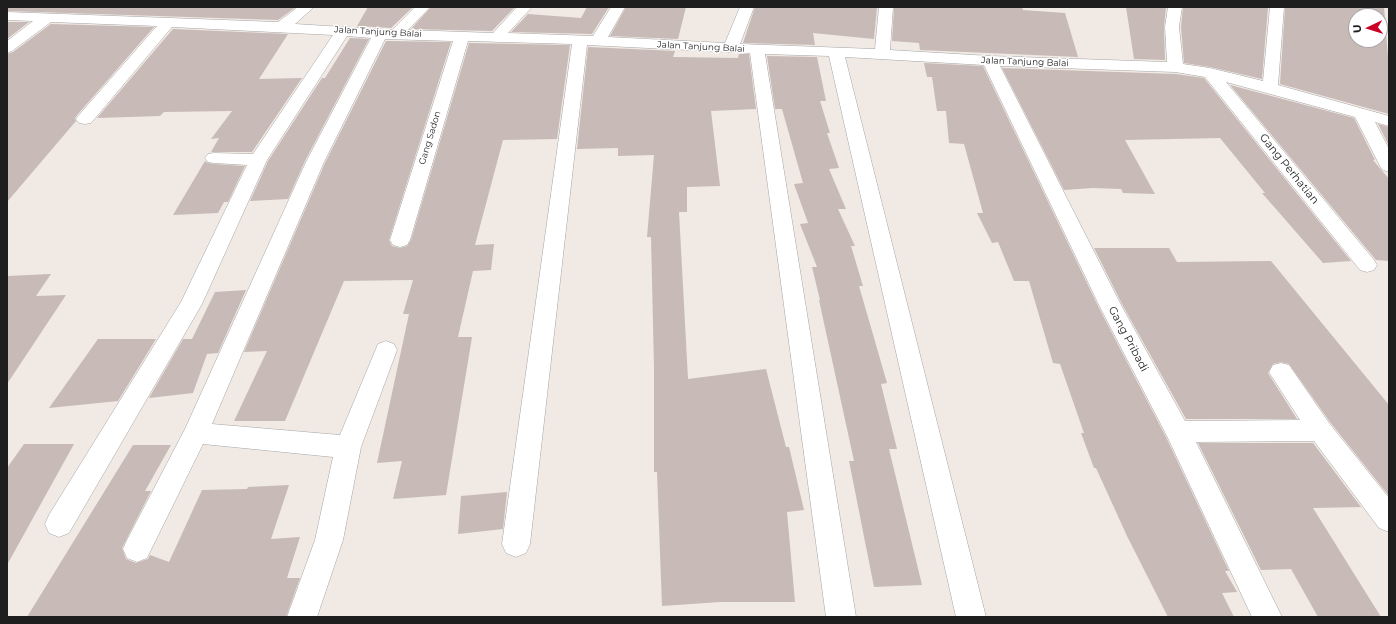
<!DOCTYPE html>
<style>
body{margin:0}
#map{position:relative;width:1396px;height:624px;overflow:hidden;background:#f0e9e4;font-family:Montserrat,sans-serif}
canvas{display:block}
.frame{position:absolute;inset:0;border:8px solid #1e1e1e;pointer-events:none}
.north{position:absolute;left:1348px;top:8px;width:40px;height:40px;box-sizing:border-box;background:#fff;border:1px solid #a5a5a5;border-radius:50%;rotate:266deg;font-size:11px;font-weight:700;line-height:16px;text-align:center;color:#1e1e1e}
.north::after{content:'';display:block;margin:auto;width:14px;height:18px;background:#cc0027;clip-path:polygon(50% 0,100% 100%,50% 72%,0 100%)}
</style>
<div id="map">
<canvas width="1396" height="624"></canvas>
<div class="frame"></div>
<div class="north">U</div>
</div>
<script>
const context = document.querySelector('canvas').getContext('2d');
context.lineJoin = 'round';
function fill(path, color) {
  context.fillStyle = color;
  context.fill(path, 'evenodd');
}
function poly(rows) {
  const path = new Path2D();
  for (const r of rows) {
    path.moveTo(r[0], r[1]);
    for (let i = 2; i < r.length; i += 2) path.lineTo(r[i], r[i + 1]);
  }
  return path;
}
function strokePath(path, color, width, dash) {
  context.strokeStyle = color;
  context.lineWidth = width;
  context.lineCap = dash ? 'butt' : 'round';
  context.setLineDash(dash || []);
  context.stroke(path);
}
function drawText(font, color, halo, rows, align = 'center') {
  context.font = font + ' Montserrat,sans-serif';
  context.lineWidth = 3;
  context.setLineDash([]);
  context.textBaseline = 'middle';
  context.strokeStyle = halo;
  context.fillStyle = color;
  for (const [text, x, y, turn = 0] of rows) {
    context.save();
    context.translate(x, y);
    context.rotate((+turn || 0) * Math.PI / 180);
    context.textAlign = isNaN(turn) ? turn : align;
    if (halo) context.strokeText(text, 0, 0);
    context.fillText(text, 0, 0);
    context.restore();
  }
}
fill(poly([
 [7,7,296,7,278,20,7,11],
 [368,7,413,7,391,28,357,26],
 [431,7,515,7,492,31,411,29],
 [587,7,609,7,592,34,511,32,528,14,581,18],
 [626,7,686,7,678,39,610,36],
 [755,7,877,7,874,39,813,33,815,45,743,43],
 [894,7,1022,7,1023,10,1065,13,1078,57,920,50,919,43,892,41],
 [1126,7,1166,7,1164,27,1165,60,1134,59],
 [1183,7,1268,7,1262,79,1210,67,1184,63,1181,27],
 [1285,7,1384,7,1389,70,1389,114,1280,84],
 [1356,16,1380,16,1380,40,1356,40],
 [7,22,29,22,7,39],
 [51,24,154,27,78,114,75,118,76,121,7,202,7,54,13,52],
 [173,29,288,34,259,79,302,78,252,152,211,152,219,138,211,139,232,111,164,112,160,116,97,118],
 [350,38,369,39,305,161,288,199,250,201,268,161,322,78,325,78],
 [386,41,451,42,389,240,392,246,400,248,407,246,411,240,469,43,570,45,557,139,503,140,475,245,494,244,491,270,473,271,458,337,472,337,446,495,393,499,402,461,377,463,409,314,403,314,413,280,344,281,285,421,234,421,267,351,244,352,325,163],
 [588,47,675,51,673,57,738,58,739,54,749,54,756,109,711,111,720,186,687,187,687,212,679,212,688,379,766,369,786,447,789,447,804,510,787,512,795,602,720,602,662,606,657,472,654,472,654,368,651,237,647,237,654,155,618,156,618,148,577,149],
 [767,56,817,57,826,101,820,101,830,133,827,133,839,168,829,169,846,209,838,209,855,246,851,246,863,286,859,286,887,383,881,384,897,449,889,449,922,585,874,587,849,461,854,461,819,300,820,300,812,267,817,267,800,224,808,223,794,184,803,183,782,109,775,109],
 [924,63,983,66,1099,308,1166,437,1229,571,1225,571,1237,592,1222,593,1234,617,1168,617,1127,536,1096,468,1094,468,1081,433,1084,433,1060,364,1053,363,1029,281,1014,281,998,242,992,243,977,213,983,213,964,144,949,143,946,111,937,111,932,77,927,77],
 [1002,68,1175,74,1204,78,1351,261,1323,263,1262,193,1265,193,1220,138,1125,140,1155,194,1123,193,1121,189,1093,188,1064,190],
 [1230,85,1354,118,1375,160,1373,160,1389,179,1389,261,1376,260],
 [1378,124,1389,127,1389,146],
 [205,161,208,163,214,164,245,166,228,202,224,202,218,213,173,215],
 [1094,248,1169,248,1177,262,1271,261,1389,405,1389,496,1330,422,1289,364,1281,362,1273,364,1268,373,1297,419,1186,419,1123,306],
 [51,274,36,296,66,295,7,384,7,276],
 [246,290,218,353,207,354,193,393,149,398,183,339,192,339,215,292],
 [98,339,156,339,118,401,49,408],
 [1198,443,1313,443,1361,507,1313,508,1381,617,1318,617,1291,569,1261,570],
 [24,444,74,444,7,565,7,468],
 [133,445,171,445,145,491,151,491,122,548,126,559,136,563,148,559,150,555,169,562,202,490,247,489,248,487,289,485,271,539,300,537,287,578,300,578,286,617,27,617],
 [507,492,503,529,458,534,461,496]
]), '#c8bab7');
const minor = poly([
 [298,7,314,7,295,24,392,30,415,7,430,7,408,30,493,33,517,7,532,7,508,33,593,36,611,7,625,7,608,37,725,43,740,7,754,7,740,44,875,49,879,7,893,7,890,50,990,56,1167,62,1165,27,1168,7,1182,7,1179,27,1183,64,1210,68,1263,81,1270,7,1284,7,1278,85,1389,116,1389,126,1375,122,1389,149,1389,172,1383,170,1380,166,1355,117,1226,82,1374,260,1377,265,1374,270,1367,272,1360,270,1205,77,1175,72,1000,66,1122,307,1185,421,1300,420,1269,372,1273,365,1281,363,1289,365,1329,423,1389,498,1389,532,1379,528,1314,441,1196,442,1282,617,1252,617,1167,436,1100,307,984,65,845,57,986,617,956,617,829,56,765,54,856,617,826,617,750,53,587,45,530,544,526,553,516,557,506,553,502,544,572,44,468,41,410,240,407,245,400,247,393,245,390,240,453,41,385,39,324,162,212,424,340,435,378,344,386,341,394,344,397,350,361,447,343,540,317,617,287,617,315,540,333,457,203,444,147,558,137,562,127,558,123,549,127,540,185,429,306,162,371,38,347,36,267,160,202,304,69,533,59,537,49,533,45,524,49,515,181,302,247,165,214,163,208,162,205,158,208,154,214,153,253,154,333,35,172,27,91,123,85,124,79,123,76,119,79,115,157,26,51,22,12,51,7,53,7,41,33,21,7,20,7,12,278,22,298,7]
]);
strokePath(minor, '#a5a5a5', 1);
fill(minor, '#fff');
drawText('9px', '#1e1e1e', '#fff', [
 ["Jalan Tanjung Balai",378,32,3],
 ["Jalan Tanjung Balai",701,47,3],
 ["Jalan Tanjung Balai",1025,62,2],
 ["Gang Sadon",430,138,-73]
]);
drawText('11px', '#1e1e1e', '#fff', [
 ["Gang Perhatian",1289,169,51],
 ["Gang Pribadi",1128,339,62]
]);
</script>
